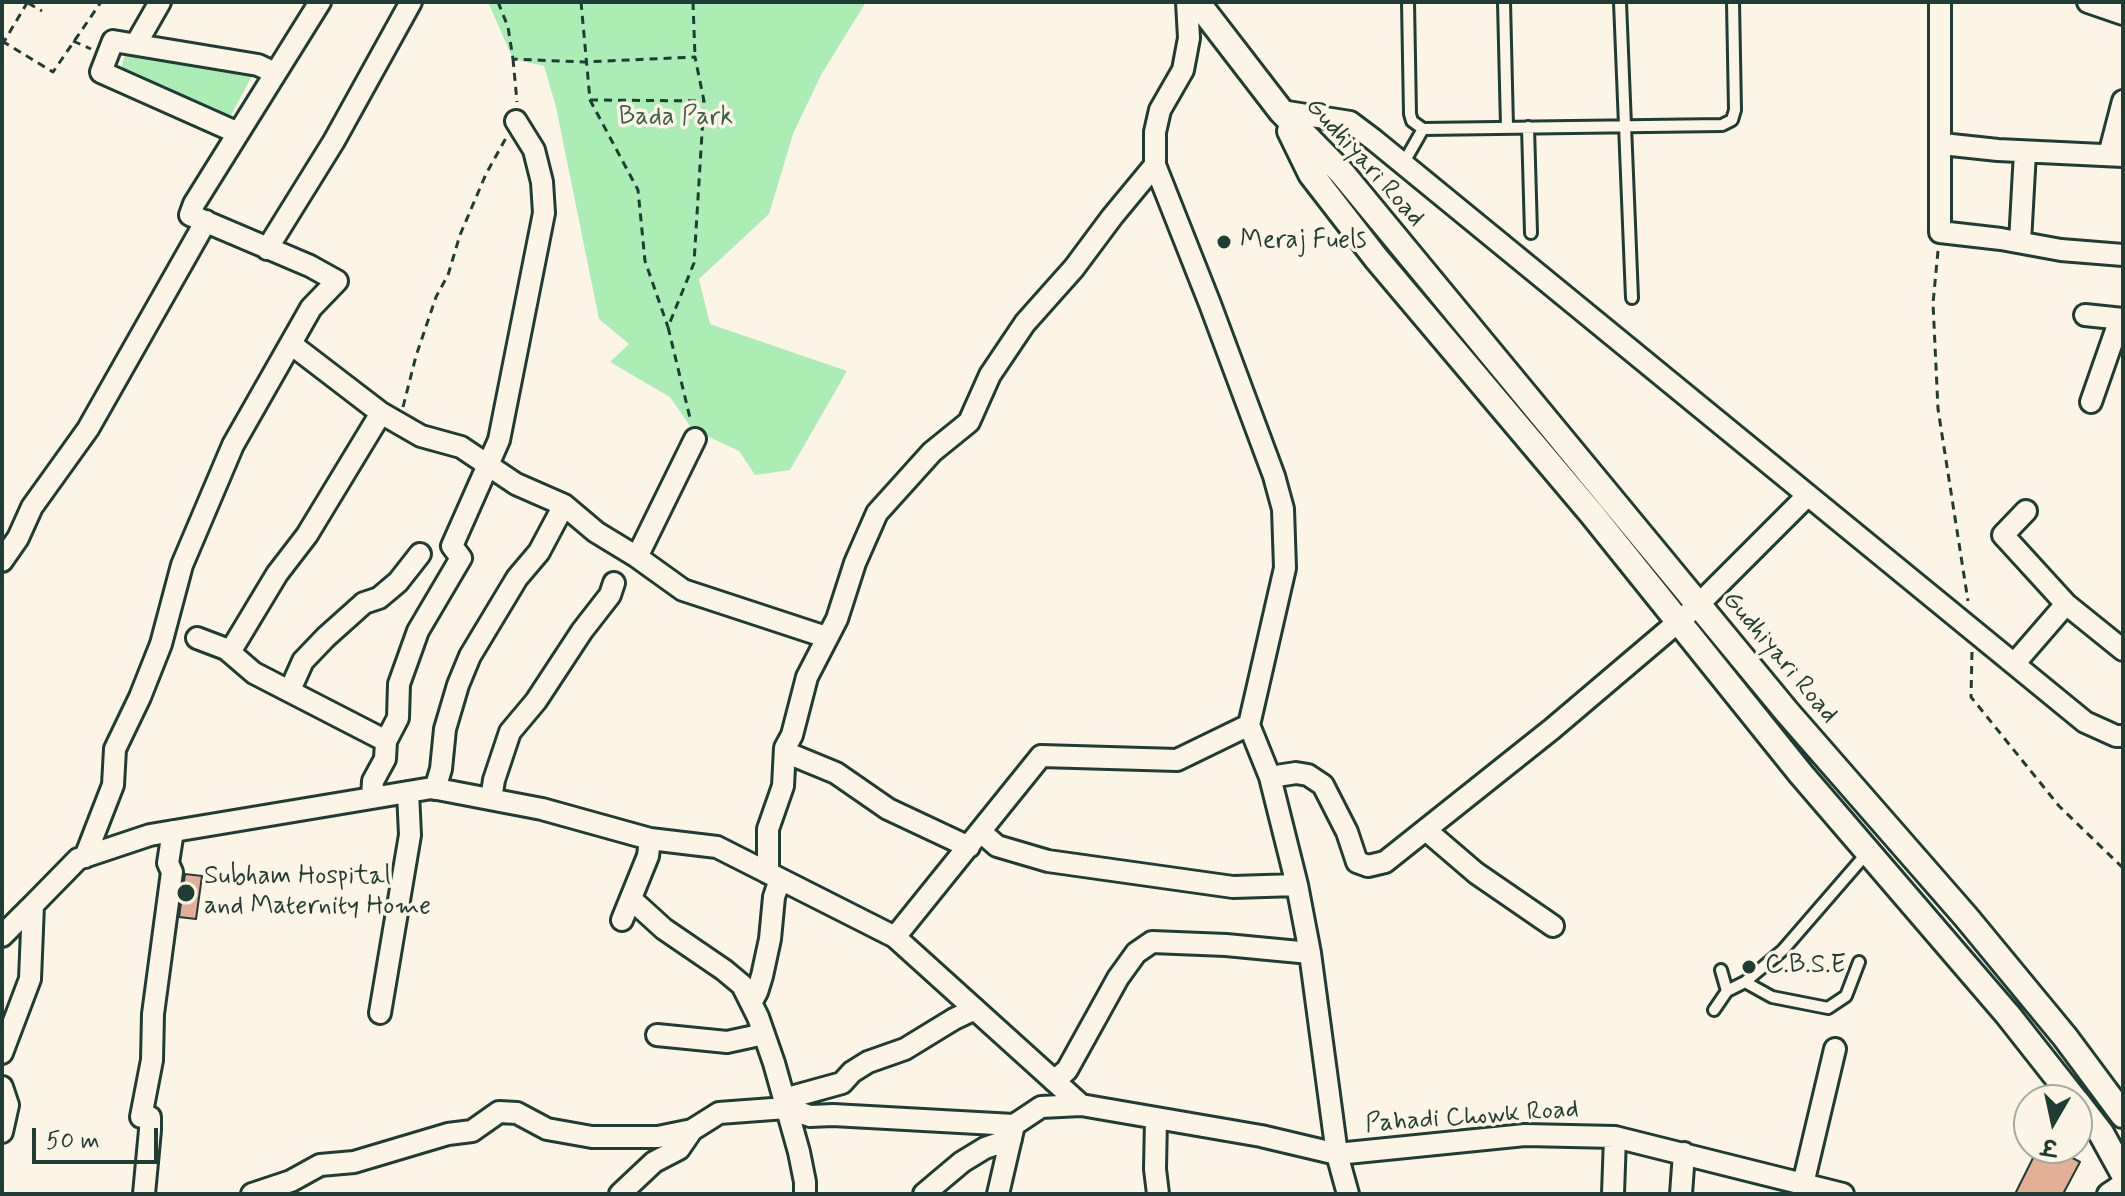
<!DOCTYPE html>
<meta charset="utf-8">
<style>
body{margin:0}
#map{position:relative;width:2125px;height:1196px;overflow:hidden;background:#fcf5e5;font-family:Mynerve,"Playpen Sans Deva",sans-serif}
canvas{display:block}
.frame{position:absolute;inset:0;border:4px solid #1f3d34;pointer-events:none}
.north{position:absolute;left:2013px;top:1084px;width:80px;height:80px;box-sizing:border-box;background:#fcf5e5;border:2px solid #a4ab9e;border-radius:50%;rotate:189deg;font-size:22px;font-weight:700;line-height:32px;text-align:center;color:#1f3d34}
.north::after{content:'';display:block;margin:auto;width:28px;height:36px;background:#1f3d34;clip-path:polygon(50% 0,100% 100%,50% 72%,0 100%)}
.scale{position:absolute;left:32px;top:1128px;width:126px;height:36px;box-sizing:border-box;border:4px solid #1f3d34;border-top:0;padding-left:10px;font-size:24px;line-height:28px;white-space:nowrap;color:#1f3d34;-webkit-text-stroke:6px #fcf5e5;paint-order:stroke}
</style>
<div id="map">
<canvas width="2125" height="1196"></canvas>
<div class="frame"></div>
<div class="north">उ</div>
<div class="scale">50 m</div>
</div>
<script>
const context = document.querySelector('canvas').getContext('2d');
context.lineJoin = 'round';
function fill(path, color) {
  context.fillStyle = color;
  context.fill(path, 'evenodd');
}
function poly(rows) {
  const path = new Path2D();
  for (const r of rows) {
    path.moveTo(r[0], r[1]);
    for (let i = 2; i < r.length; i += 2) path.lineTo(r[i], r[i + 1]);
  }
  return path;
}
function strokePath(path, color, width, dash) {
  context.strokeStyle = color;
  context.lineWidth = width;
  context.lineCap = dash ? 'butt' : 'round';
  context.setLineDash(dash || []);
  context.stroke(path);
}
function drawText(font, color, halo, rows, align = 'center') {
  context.font = font + ' Mynerve,sans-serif';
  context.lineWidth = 7;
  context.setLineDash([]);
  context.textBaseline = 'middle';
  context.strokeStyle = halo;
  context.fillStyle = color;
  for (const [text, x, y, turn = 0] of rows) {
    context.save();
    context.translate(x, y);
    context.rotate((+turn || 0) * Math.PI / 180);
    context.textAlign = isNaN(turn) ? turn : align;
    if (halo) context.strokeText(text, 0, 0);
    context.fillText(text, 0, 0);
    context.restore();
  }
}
fill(poly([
 [488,2,866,2,821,75,793,134,769,214,699,279,710,324,847,371,790,470,755,475,739,451,692,429,670,397,610,362,629,344,599,319,556,107,544,66,513,59],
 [126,51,255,70,227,123,119,76]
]), '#acedb6');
const building = poly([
 [185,874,202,876,196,919,179,917,185,874],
 [2038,1148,2054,1148,2080,1162,2063,1194,2015,1194,2038,1148]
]);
fill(building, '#e3af96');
strokePath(building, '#1f3d34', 2);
const service = poly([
 [1408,2,1410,114,1412,121,1423,129],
 [1504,2,1507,127],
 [1620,2,1632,298],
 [1528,127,1531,233],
 [1403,164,1423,129,1722,125,1732,120,1735,110,1733,2],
 [1721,970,1727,991],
 [1745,982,1772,997,1828,1008,1846,996,1859,962],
 [1714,1010,1727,991,1745,982,1783,950,1867,853]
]);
const minor = poly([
 [1187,2,1189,38,1183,70,1160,110,1155,132,1155,165,1210,304,1274,476,1283,509,1285,568,1249,725,1270,777,1297,885,1310,953,1337,1154,1348,1194],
 [1940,2,1940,232,2001,239,2061,250,2123,255],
 [2088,2,2123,14],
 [136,44,160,2],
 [1281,111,1350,122,1374,140,2085,722,2116,736,2123,736],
 [238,133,101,72,113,41,258,65,275,73],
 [1942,144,1998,150,2123,156],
 [2109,155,2123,101],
 [2020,242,2025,152],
 [267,249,334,141,411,2],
 [2085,315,2123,319],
 [291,344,381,413,421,436,461,447,516,484,564,505,596,532,637,557,683,590,826,637],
 [2091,402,2120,319],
 [2026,511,2003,535,2066,604],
 [637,557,695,439],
 [2,561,18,538,32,507,88,429,206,221],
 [197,638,226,649,254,673,386,741],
 [230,652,277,574,307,535,381,413],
 [2014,664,2066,604,2123,650],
 [290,690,303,661,326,637,364,603,379,598,398,582,420,554],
 [785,752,836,773,888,809,969,847],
 [1270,777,1296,773,1308,775,1323,785,1347,832,1357,862,1368,866,1385,862,1552,729,1698,605,1807,496],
 [435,789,441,769,445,729,458,685,470,656,517,578,539,552,564,505],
 [372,798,373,781,385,759,386,741,398,718,399,684,418,631,461,558,452,546,499,440,544,213,542,182,534,150,516,121],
 [491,799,494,780,510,732,536,701,582,631,610,595,614,583],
 [1427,831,1476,873,1553,926],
 [981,832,997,846,1048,861,1233,887,1297,885],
 [85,857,113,785,115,749,140,697,161,644,182,565,233,445,311,308,337,281,310,266,190,215,194,204,320,2],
 [768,873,768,829,783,786,785,748,792,735,807,677,837,619,855,563,877,513,932,452,969,422,990,375,1025,323,1074,268,1112,217,1155,165],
 [631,899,664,929,724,970,742,985,758,1017,774,1063,799,1152,805,1182,805,1194],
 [622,920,648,856,650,839],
 [2,936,33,905],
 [895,937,1041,756,1177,760,1249,725],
 [751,1003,757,992,762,976,770,939,774,897,780,879],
 [380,1013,410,835,408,792],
 [657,1035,727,1042,764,1034],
 [2,1053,30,979,33,905,78,859,150,835,432,788,542,809,650,839,717,847,895,937,1081,1105,1261,1136,1337,1154,1525,1135,1615,1137,1843,1194],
 [1054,1081,1067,1070,1118,978,1136,953,1152,942,1226,945,1310,953],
 [2,1087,8,1105,2,1132],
 [784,1099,842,1083,852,1072,868,1062,905,1049,954,1019,975,1009],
 [1156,1118,1155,1169,1158,1194],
 [1803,1184,1835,1049],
 [144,1194,150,1130,150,1117,141,1117,152,1060,153,1014,172,872,168,863,173,831],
 [252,1194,291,1181,320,1165,354,1162,448,1134,472,1131,499,1112,517,1113,547,1129,592,1137,658,1137,692,1130],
 [620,1194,654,1162,679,1149,692,1130,719,1113,786,1108,810,1116,833,1115,1014,1125],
 [924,1194,962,1162,985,1148,1011,1139],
 [998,1194,1014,1125,1041,1107,1081,1105],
 [1613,1194,1615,1137],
 [1681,1194,1684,1153],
 [2108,1194,2123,1184]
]);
const tertiary = poly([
 [1197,2,1281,111,1342,173,1787,712,1966,917,2065,1037,2123,1115],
 [1290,131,1311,174,1376,258,1592,514,1801,774,2008,1015,2075,1100],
 [2077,1102,2101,1133,2123,1173]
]);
strokePath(service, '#1f3d34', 16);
strokePath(minor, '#1f3d34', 26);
strokePath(tertiary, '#1f3d34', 30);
strokePath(poly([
 [498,2,508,27,513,59,584,62,695,57,704,101,694,263,668,327,691,422],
 [581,2,590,100,638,190,645,261,668,327],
 [693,2,695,57],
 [28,3,42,11],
 [2,41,53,72,101,2],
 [73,41,91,49],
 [2,45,27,3],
 [513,59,517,102],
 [590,100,704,101],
 [1938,251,1933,303,1938,409,1968,601],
 [403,407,416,356,436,297,448,275,460,235,486,174,506,138],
 [1972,652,1971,697,2059,806,2123,868]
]), '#1f3d34', 3, [8, 6]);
strokePath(service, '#fcf5e5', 10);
strokePath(minor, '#fcf5e5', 20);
strokePath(tertiary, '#fcf5e5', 24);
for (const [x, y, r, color] of [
 [1224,242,8,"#1f3d34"],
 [186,893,10,"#1f3d34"],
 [1749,967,8,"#1f3d34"]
]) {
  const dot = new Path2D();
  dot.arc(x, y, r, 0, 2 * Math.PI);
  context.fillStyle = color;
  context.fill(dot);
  strokePath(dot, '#fcf5e5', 3);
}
drawText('26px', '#3b604e', '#fcf5e5', [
 ["Bada Park",676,119]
]);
drawText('26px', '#1f3d34', '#fcf5e5', [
 ["Gudhiyari Road",1364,163,48],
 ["Gudhiyari Road",1779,658,50],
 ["Pahadi Chowk Road",1472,1118,-4]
]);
drawText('26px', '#1f3d34', '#fcf5e5', [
 ["Meraj Fuels",1240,242],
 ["Subham Hospital",204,878],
 ["and Maternity Home",204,908],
 ["C.B.S.E",1765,967]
], 'left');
</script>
